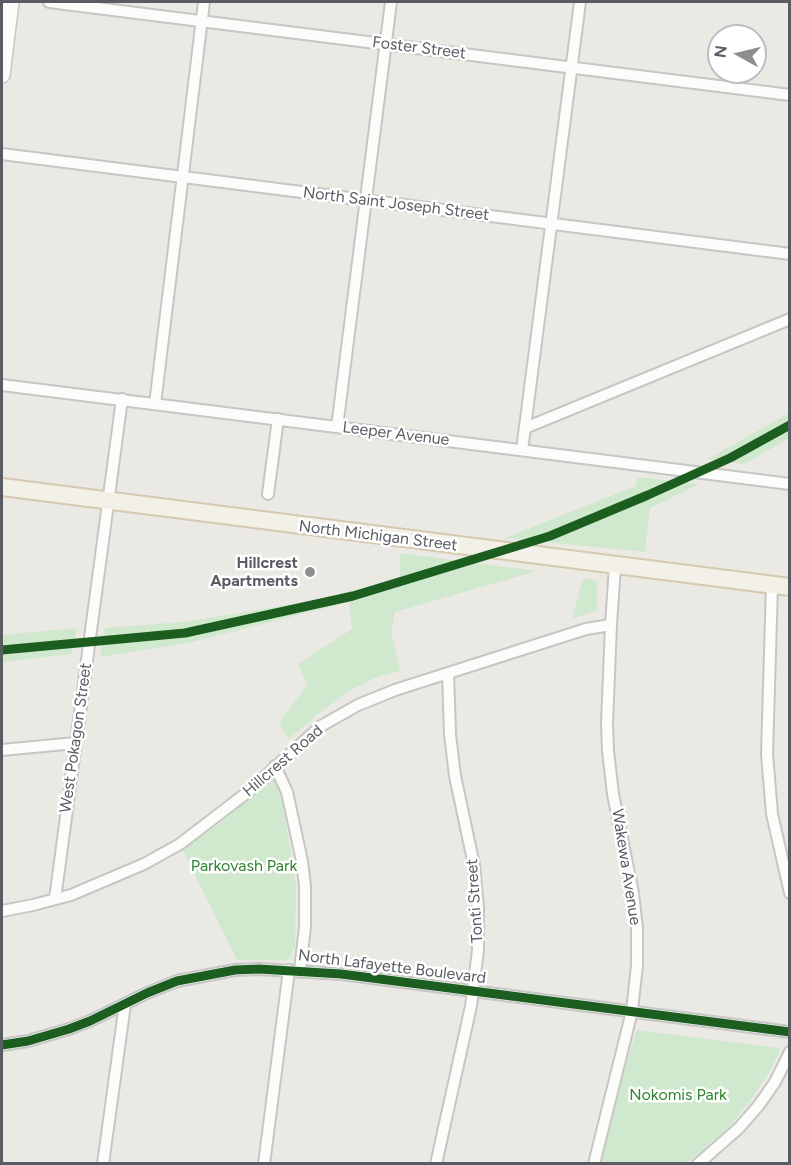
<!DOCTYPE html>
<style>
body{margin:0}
#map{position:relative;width:791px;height:1165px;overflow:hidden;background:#eae9e4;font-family:Figtree,sans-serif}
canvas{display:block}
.frame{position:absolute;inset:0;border:3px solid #595d63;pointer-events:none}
.north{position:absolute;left:707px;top:24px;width:60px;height:60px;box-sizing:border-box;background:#fff;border:2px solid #bdbec1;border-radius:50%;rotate:278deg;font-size:16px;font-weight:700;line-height:24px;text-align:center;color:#595d63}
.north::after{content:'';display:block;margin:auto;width:21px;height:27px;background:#8c8e90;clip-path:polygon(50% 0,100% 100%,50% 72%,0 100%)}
</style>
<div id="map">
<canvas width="791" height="1165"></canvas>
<div class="frame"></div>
<div class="north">N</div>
</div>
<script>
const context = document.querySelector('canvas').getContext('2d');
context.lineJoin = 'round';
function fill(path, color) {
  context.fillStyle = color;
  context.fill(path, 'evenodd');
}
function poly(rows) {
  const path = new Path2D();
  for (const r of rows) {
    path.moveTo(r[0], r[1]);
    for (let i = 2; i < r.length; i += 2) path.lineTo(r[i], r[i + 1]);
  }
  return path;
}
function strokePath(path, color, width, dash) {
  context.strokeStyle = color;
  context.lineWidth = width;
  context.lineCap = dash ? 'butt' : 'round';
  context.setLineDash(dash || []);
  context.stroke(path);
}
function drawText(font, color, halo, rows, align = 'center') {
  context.font = font + ' Figtree,sans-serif';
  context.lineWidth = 5;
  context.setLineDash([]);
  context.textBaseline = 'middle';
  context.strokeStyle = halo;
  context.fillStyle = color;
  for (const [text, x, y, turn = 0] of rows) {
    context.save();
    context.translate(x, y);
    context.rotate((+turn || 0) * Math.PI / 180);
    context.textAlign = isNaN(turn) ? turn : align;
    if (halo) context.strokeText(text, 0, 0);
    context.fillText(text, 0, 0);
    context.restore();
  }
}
fill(poly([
 [789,413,789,438,745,464,708,459],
 [637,477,699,484,650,508,645,552,505,538,636,486],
 [400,553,537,571,395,612,391,632,400,671,375,678,350,690,317,715,289,739,279,723,307,685,298,664,352,629,349,602,188,643,100,657,105,628,182,622,253,611,324,598,373,585,400,577],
 [583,578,597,581,597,610,572,619],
 [77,628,71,654,2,662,2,635],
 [273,775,283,805,296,886,295,947,289,958,286,960,237,960,182,849,219,824,261,788],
 [637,1030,779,1048,779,1052,772,1068,747,1105,726,1130,687,1163,601,1163,628,1057]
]), '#d0e8cd');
const street = poly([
 [49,2,790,95],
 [2,154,790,254],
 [2,385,790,484],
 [155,404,204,2],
 [337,427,391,2],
 [525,428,790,319],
 [522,450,580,2],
 [268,494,278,419],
 [772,585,767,754,772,814,790,893],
 [2,750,75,743],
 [275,766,287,792,302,861,305,886,305,927,300,970],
 [55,899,122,399],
 [2,911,33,905,71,895,144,864,180,844,249,791,321,726,358,705,395,690,586,629,611,625],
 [2,1045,28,1041,69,1029,90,1021,147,993,177,981,235,970,259,969,341,974,790,1032],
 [103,1164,125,1004],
 [264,1164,289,970],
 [436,1164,471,1006,478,950,478,908,474,865,455,776,450,734,448,673],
 [594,1164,632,1011,637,965,637,928,633,893,613,794,608,751,607,723,611,625,615,566],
 [698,1164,739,1128,759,1105,775,1082,790,1052]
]);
const secondary = poly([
 [2,75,11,2]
]);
const primary = poly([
 [2,487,790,587]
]);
strokePath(street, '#c6c6c5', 14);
strokePath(secondary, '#c6c7c6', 18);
strokePath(primary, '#d5caaf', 20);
strokePath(street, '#fcfcfb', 10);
strokePath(secondary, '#fcfcfb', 15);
strokePath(primary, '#f2f0e7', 16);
strokePath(poly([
 [2,650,185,633,353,596,550,536,648,495,730,458,790,425],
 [2,1045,28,1041,69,1029,90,1021,147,993,177,981,235,970,259,969,341,974,790,1032]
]), '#1b5e20', 9);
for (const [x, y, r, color] of [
 [310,572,6,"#8c8e90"]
]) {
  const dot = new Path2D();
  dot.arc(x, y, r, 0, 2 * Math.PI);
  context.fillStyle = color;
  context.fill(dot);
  strokePath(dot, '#fff', 2);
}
drawText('16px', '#595d63', '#fff', [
 ["Foster Street",419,48,7],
 ["North Saint Joseph Street",396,204,7],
 ["Leeper Avenue",396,434,7],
 ["North Michigan Street",378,536,7],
 ["West Pokagon Street",76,738,-82],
 ["Hillcrest Road",283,761,-41],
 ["Wakewa Avenue",626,867,81],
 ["Tonti Street",475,901,-94],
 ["North Lafayette Boulevard",392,967,7]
]);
drawText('bold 16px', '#595d63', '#fff', [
 ["Hillcrest",298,563],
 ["Apartments",298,581]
], 'right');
drawText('16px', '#2e862f', '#fff', [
 ["Parkovash Park",244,866],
 ["Nokomis Park",678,1095]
]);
</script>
